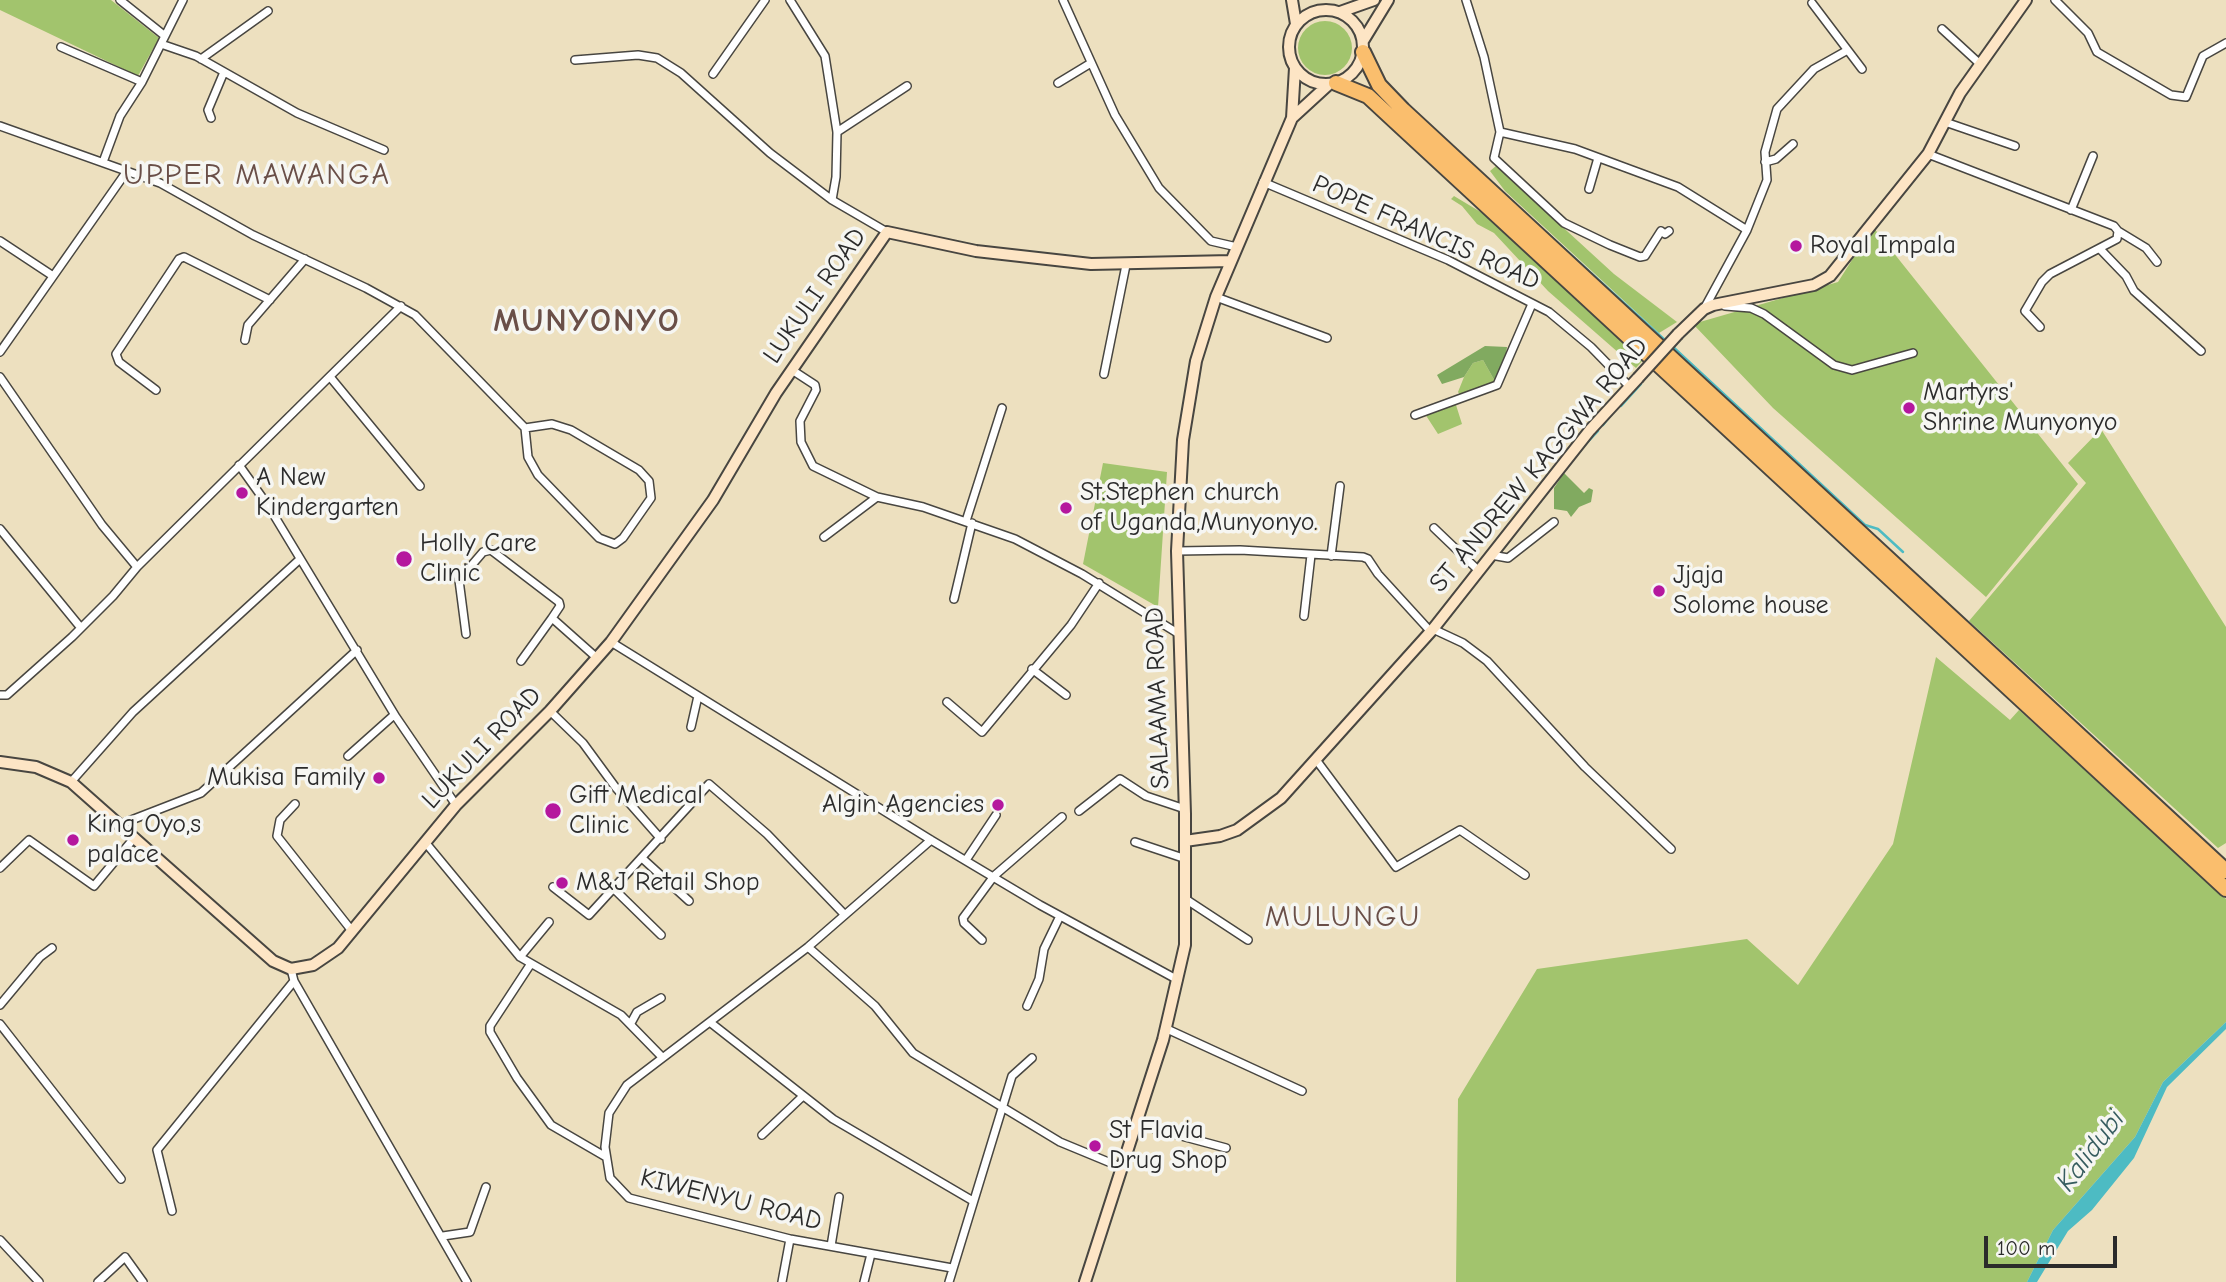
<!DOCTYPE html>
<style>
body{margin:0}
#map{position:relative;width:2226px;height:1282px;overflow:hidden;background:#ede0bf;font-family:"Comic Neue",sans-serif}
canvas{display:block}
.scale{position:absolute;left:1984px;top:1236px;width:133px;height:32px;box-sizing:border-box;border:4px solid #2b2b2b;border-top:0;padding-left:9px;font-size:21px;line-height:24px;white-space:nowrap;color:#2b2b2b;-webkit-text-stroke:5px #f6f6f2;paint-order:stroke}
</style>
<div id="map">
<canvas width="2226" height="1282"></canvas>
<div class="scale">100 m</div>
</div>
<script>
const context = document.querySelector('canvas').getContext('2d');
context.lineJoin = 'round';
function fill(path, color) {
  context.fillStyle = color;
  context.fill(path, 'evenodd');
}
function poly(rows) {
  const path = new Path2D();
  for (const r of rows) {
    if (r.length === 3) {
      path.moveTo(r[0] + r[2], r[1]);
      path.arc(r[0], r[1], r[2], 0, 2 * Math.PI);
      continue;
    }
    path.moveTo(r[0], r[1]);
    for (let i = 2; i < r.length; i += 2) path.lineTo(r[i], r[i + 1]);
  }
  return path;
}
function strokePath(path, color, width, dash) {
  context.strokeStyle = color;
  context.lineWidth = width;
  context.lineCap = dash ? 'butt' : 'round';
  context.setLineDash(dash || []);
  context.stroke(path);
}
function drawText(font, color, halo, rows, align = 'center') {
  context.font = font + ' "Comic Neue",sans-serif';
  context.lineWidth = 7;
  context.setLineDash([]);
  context.textBaseline = 'middle';
  context.strokeStyle = halo;
  context.fillStyle = color;
  for (const [text, x, y, turn = 0] of rows) {
    context.save();
    context.translate(x, y);
    context.rotate((+turn || 0) * Math.PI / 180);
    context.textAlign = isNaN(turn) ? turn : align;
    if (halo) context.strokeText(text, 0, 0);
    context.fillText(text, 0, 0);
    context.restore();
  }
}
fill(poly([
 [0,0,111,0,159,38,138,76,0,10],
 [1325,48,27],
 [1496,166,1614,274,1677,322,1659,333,1505,191,1490,171],
 [1454,196,1489,217,1643,360,1636,368,1548,291,1494,233,1477,224,1462,206,1451,199],
 [1873,227,2078,484,1986,597,1773,408,1693,324,1838,282],
 [1483,360,1497,385,1462,398,1458,392,1464,377,1473,363],
 [1456,405,1462,424,1438,434,1425,414],
 [2101,429,2226,627,2226,843,2218,848,1969,621,2086,483,2068,463],
 [1103,463,1167,472,1158,607,1083,564],
 [1936,657,2010,720,2019,710,2226,899,2226,1022,2163,1082,2135,1137,2053,1230,2027,1282,1456,1282,1458,1099,1537,969,1747,939,1798,985,1893,844]
]), '#a2c46d');
fill(poly([
 [1485,346,1507,347,1504,370,1497,385,1483,360,1473,363,1464,377,1442,384,1437,375],
 [1564,473,1584,493,1589,488,1593,490,1591,502,1579,507,1571,517,1567,511,1554,509,1554,488]
]), '#81aa60');
fill(poly([
 [2226,1022,2226,1029,2167,1087,2134,1158,2092,1210,2068,1231,2037,1282,2027,1282,2053,1230,2135,1137,2163,1082]
]), '#4dbbc3');
strokePath(poly([
 [1506,196,1667,342],
 [1672,346,1865,525,1878,529,1903,552],
 [1621,406,1641,384],
 [1603,425,1614,411],
 [1583,447,1598,431]
]), '#4dbbc3', 2.5);
const street = poly([
 [120,0,165,36],
 [790,0,825,56,837,132,836,177,832,200],
 [1063,0,1115,115,1159,188,1211,241,1237,247],
 [1466,0,1484,57,1500,132,1494,158,1564,223,1610,245,1640,257,1645,256,1661,231,1665,234,1669,231],
 [2055,0,2088,33,2097,52,2171,95,2186,97,2203,56,2226,43],
 [1812,3,1862,69],
 [1942,29,1980,64],
 [161,44,196,56,297,113,384,150],
 [61,47,142,82],
 [201,59,268,11],
 [575,60,638,55,657,58,681,73,770,153,832,200,887,232],
 [713,74,765,0],
 [1058,83,1091,63],
 [211,118,208,110,224,72],
 [1945,122,2015,146],
 [0,126,160,183,253,235,366,288,415,315,525,428,528,457,538,475,599,538,615,544,623,538,651,498,649,481,639,470,571,430,552,424,525,428],
 [837,132,907,86],
 [1500,132,1575,149,1678,187,1747,230,1704,309],
 [1928,154,2114,226,2118,231,2117,239,2050,274,2042,282,2025,311,2040,327],
 [103,162,120,116,142,82,183,0],
 [1765,162,1776,159,1793,144],
 [1263,182,1448,260,1549,312,1591,347,1630,387],
 [1589,189,1598,158],
 [2071,210,2093,156],
 [1747,230,1767,180,1765,152,1777,109,1814,69,1846,51],
 [2118,231,2146,248,2157,262],
 [0,241,53,276],
 [2100,249,2126,276,2134,291,2201,351],
 [1216,297,1327,338],
 [1725,306,1751,308,1764,314,1834,365,1852,370,1913,353],
 [245,340,248,325,305,259],
 [0,352,127,171],
 [792,370,815,385,816,390,800,421,801,442,813,466,877,497,923,507,1015,539,1082,574,1179,634],
 [1104,374,1126,265],
 [0,377,102,525,137,567,401,306],
 [331,378,420,486],
 [156,390,119,362,116,354,179,259,184,257,270,300],
 [1415,415,1497,385,1532,304],
 [239,465,269,507,396,717,456,805],
 [966,521,1002,408],
 [1434,528,1479,571],
 [0,529,81,628],
 [824,537,877,497],
 [1177,551,1240,550,1363,557,1368,559,1378,574,1431,632],
 [1491,555,1508,558,1554,522],
 [1331,556,1340,486],
 [954,599,972,523],
 [1304,616,1311,555],
 [1433,629,1463,643,1487,661,1585,767,1671,849],
 [466,634,459,580,483,552,491,550,559,602,560,606,552,618,597,658],
 [611,642,931,840,1040,905,1178,980],
 [521,661,552,618],
 [1032,669,1066,695],
 [0,695,7,695,72,637,113,596,137,567],
 [947,702,982,732,1071,625,1099,583],
 [550,711,583,743,616,788,661,839],
 [691,727,698,696],
 [348,756,394,715],
 [1317,761,1396,867,1460,830,1525,875],
 [71,782,133,712,300,559],
 [295,804,280,820,277,836,352,931],
 [1079,811,1120,779,1146,796,1185,809],
 [121,824,201,793,357,650],
 [931,840,808,947,627,1085,609,1113,605,1147,610,1178,629,1198,790,1239,952,1268],
 [425,842,520,957,621,1015,662,1057],
 [1135,842,1186,859],
 [643,859,689,901],
 [966,860,996,815],
 [0,868,29,840,94,886,135,837],
 [553,887,589,915,709,784,767,834,844,914],
 [614,889,661,935],
 [1187,900,1248,940],
 [982,940,964,923,963,918,994,876,1062,817],
 [808,947,875,1006,913,1053,1060,1142,1123,1168],
 [520,957,549,922],
 [530,965,490,1026,490,1032,517,1078,551,1125,606,1157],
 [291,969,294,981,467,1282],
 [0,1005,40,957,52,948],
 [1027,1006,1039,979,1044,949,1060,916],
 [631,1023,637,1012,661,998],
 [711,1023,833,1119,973,1201],
 [0,1024,121,1179],
 [1167,1029,1302,1091],
 [1137,1124,1226,1148],
 [762,1135,803,1096],
 [172,1211,157,1150,294,981],
 [443,1236,470,1232,486,1187],
 [0,1240,39,1282],
 [831,1246,839,1197],
 [98,1282,125,1257,143,1282],
 [782,1282,790,1239],
 [864,1282,871,1254],
 [949,1282,1012,1076,1032,1058]
]);
const secondary = poly([
 [1292,0,1296,24],
 [1326,47,37],
 [1340,12,1374,0],
 [1363,41,1388,0],
 [1292,118,1295,68],
 [1678,334,1704,309,1713,305,1814,285,1830,276,1928,154,1960,93,2026,0],
 [0,762,36,767,71,782,273,961,291,969,313,965,338,948,456,805,550,711,611,642,713,500,776,393,887,232,976,251,1091,264,1231,261],
 [1185,841,1220,836,1237,830,1281,798,1433,629,1590,430,1638,378],
 [1085,1282,1163,1040,1185,945,1185,814,1177,551,1183,440,1196,361,1216,297,1292,118,1328,85]
]);
const highway = poly([
 [1363,52,1379,85,1403,110,2226,871],
 [1336,83,1368,96,1396,122,2226,889]
]);
strokePath(street, '#484641', 10);
strokePath(secondary, '#484641', 14);
strokePath(highway, '#484641', 18);
strokePath(street, '#fff', 7);
strokePath(secondary, '#fde5c5', 10);
strokePath(highway, '#fabe6d', 14);
const secondaryBridge = poly([
 [1638,378,1678,334]
]);
strokePath(secondaryBridge, '#484641', 14, []);
strokePath(secondaryBridge, '#fde5c5', 10);
for (const [x, y, r, color] of [
 [1796,246,7,"#b5179e"],
 [1909,408,7,"#b5179e"],
 [242,493,7,"#b5179e"],
 [1066,508,7,"#b5179e"],
 [404,559,9,"#b5179e"],
 [1659,591,7,"#b5179e"],
 [379,778,7,"#b5179e"],
 [998,805,7,"#b5179e"],
 [553,811,9,"#b5179e"],
 [73,840,7,"#b5179e"],
 [562,883,7,"#b5179e"],
 [1095,1146,7,"#b5179e"]
]) {
  const dot = new Path2D();
  dot.arc(x, y, r, 0, 2 * Math.PI);
  context.fillStyle = color;
  context.fill(dot);
  strokePath(dot, '#f6f6f2', 2.5);
}
drawText('26px', '#2b2b2b', '#f6f6f2', [
 ["POPE FRANCIS ROAD",1426,233,24],
 ["LUKULI ROAD",815,296,-55],
 ["ST ANDREW KAGGWA ROAD",1539,465,-50],
 ["SALAAMA ROAD",1158,698,-92],
 ["LUKULI ROAD",482,748,-46],
 ["KIWENYU ROAD",731,1200,14]
]);
drawText('26px', '#2b2b2b', '#f6f6f2', [
 ["Royal Impala",1810,246],
 ["Martyrs'",1923,393],
 ["Shrine Munyonyo",1923,423],
 ["A New",256,478],
 ["Kindergarten",256,508],
 ["St.Stephen church",1080,493],
 ["of Uganda,Munyonyo.",1080,523],
 ["Holly Care",420,544],
 ["Clinic",420,574],
 ["Jjaja",1673,576],
 ["Solome house",1673,606],
 ["Mukisa Family",365,778,"right"],
 ["Gift Medical",569,796],
 ["Clinic",569,826],
 ["Algin Agencies",984,805,"right"],
 ["King Oyo,s",87,825],
 ["palace",87,855],
 ["M&J Retail Shop",576,883],
 ["St Flavia",1109,1131],
 ["Drug Shop",1109,1161]
], 'left');
drawText('italic 28px', '#375d60', '#f6f6f2', [
 ["Kalidubi",2091,1151,-53]
]);
context.letterSpacing = '2px';
drawText('30px', '#6a4f48', '#f6f6f2', [
 ["UPPER MAWANGA",257,176],
 ["MULUNGU",1343,918]
]);
context.letterSpacing = '0px';
context.letterSpacing = '2px';
drawText('bold 33px', '#6a4f48', '#f6f6f2', [
 ["MUNYONYO",587,322]
]);
context.letterSpacing = '0px';
</script>
